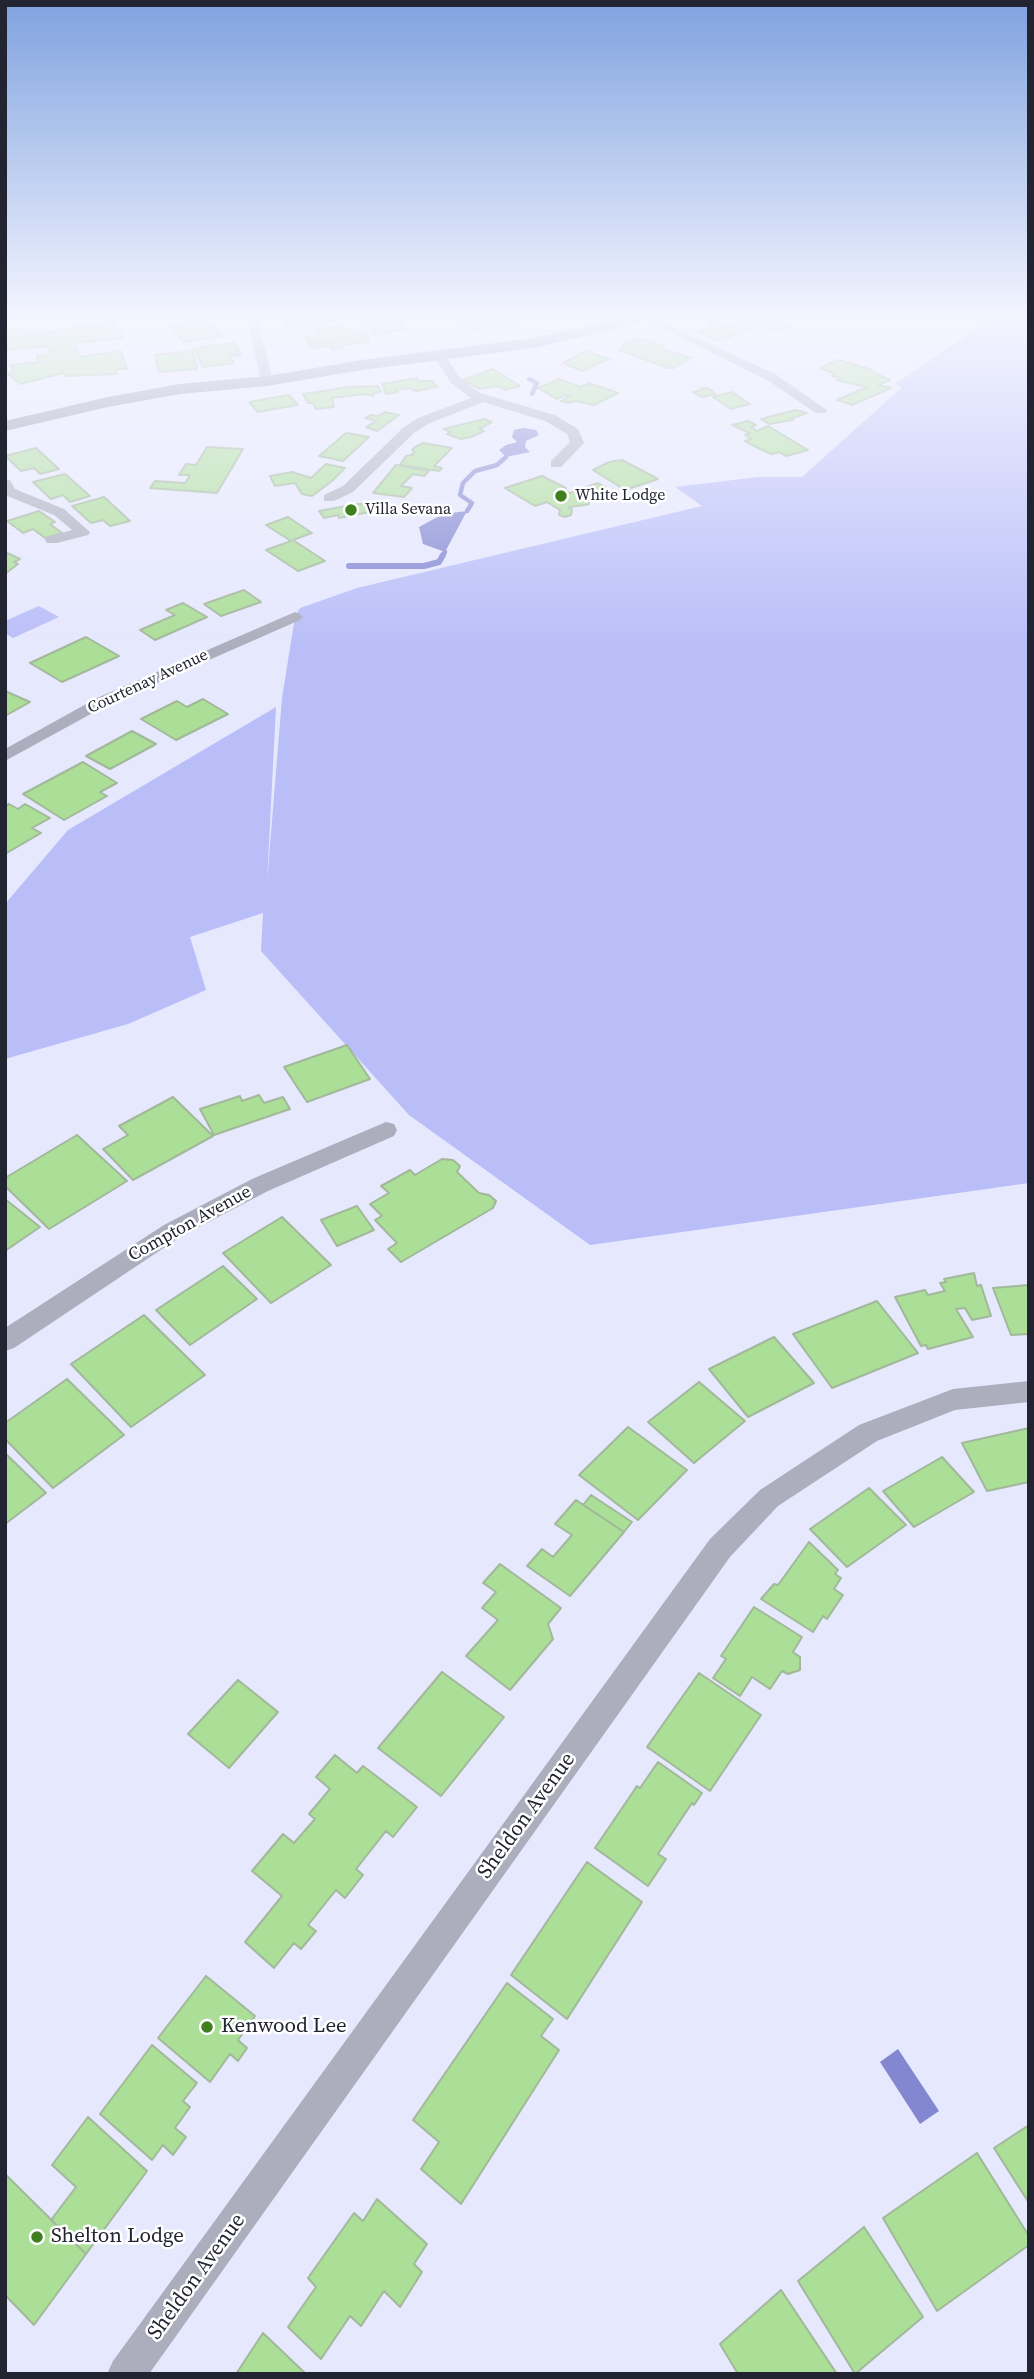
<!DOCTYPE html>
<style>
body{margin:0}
#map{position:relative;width:1034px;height:2379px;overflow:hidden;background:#e6e8fe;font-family:"Source Serif 4",serif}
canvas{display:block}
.frame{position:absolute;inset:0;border:7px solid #222431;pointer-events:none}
</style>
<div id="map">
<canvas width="1034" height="2379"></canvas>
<div class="frame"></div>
</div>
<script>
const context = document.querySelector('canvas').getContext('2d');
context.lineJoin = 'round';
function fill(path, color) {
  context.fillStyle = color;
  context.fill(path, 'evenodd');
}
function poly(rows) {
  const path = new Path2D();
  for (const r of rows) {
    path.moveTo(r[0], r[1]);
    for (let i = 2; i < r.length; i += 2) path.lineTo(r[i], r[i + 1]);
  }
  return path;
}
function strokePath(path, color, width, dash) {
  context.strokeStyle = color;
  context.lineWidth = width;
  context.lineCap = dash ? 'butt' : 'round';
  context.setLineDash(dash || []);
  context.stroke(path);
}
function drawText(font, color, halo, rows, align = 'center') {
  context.font = font + ' "Source Serif 4",serif';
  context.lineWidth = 5;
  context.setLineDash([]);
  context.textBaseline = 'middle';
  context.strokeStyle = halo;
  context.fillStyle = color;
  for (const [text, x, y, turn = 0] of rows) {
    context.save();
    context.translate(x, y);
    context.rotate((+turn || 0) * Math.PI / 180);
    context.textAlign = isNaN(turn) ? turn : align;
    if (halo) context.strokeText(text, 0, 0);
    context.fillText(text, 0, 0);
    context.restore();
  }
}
fill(poly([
 [980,314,1029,314,1029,1183,590,1245,409,1115,261,951,263,913,190,937,206,990,128,1024,5,1059,5,904,68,830,276,707,267,882,282,698,295,617,300,608,357,588,702,506,675,487,758,477,802,477,902,387,895,384,989,320],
 [39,606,59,617,13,638,5,633,5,621]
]), '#b9bef8');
fill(poly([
 [523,428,536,430,539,435,526,441,525,447,530,452,506,457,499,450,506,445,517,442,512,437,514,430],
 [467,511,445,552,423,544,419,527,443,514],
 [898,2049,939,2111,920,2124,880,2062]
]), '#8387d1');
strokePath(poly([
 [529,379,537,383,532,394],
 [467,511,472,503,460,495,463,483,475,471,497,465,506,457],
 [442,557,445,552]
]), '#8387d1', 4.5);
strokePath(poly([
 [349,566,424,566,439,562,443,555]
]), '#8387d1', 6);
const building = poly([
 [178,314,206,314,208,317,184,321,178,314],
 [280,314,335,314,338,320,286,325,280,314],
 [395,314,407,330,374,334,365,321,380,320,376,315,395,314],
 [452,314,511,314,520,321,470,330,452,314],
 [747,314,763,314,792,326,777,331,763,325,717,341,698,331,712,326,708,323,715,321,731,324,747,318,742,315,747,314],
 [790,314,842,314,846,320,810,321,790,314],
 [209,319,223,336,184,342,170,325,209,319],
 [114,321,123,338,75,343,79,357,121,351,127,369,117,369,116,374,65,376,64,373,20,384,8,374,13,373,11,365,38,362,37,356,51,355,47,346,7,350,5,330,55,331,114,321],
 [341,326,343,329,353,328,356,333,365,332,368,338,310,344,305,337,319,335,316,329,341,326],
 [368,338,370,342,342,345,344,348,332,350,330,346,309,348,307,345,368,338],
 [639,338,665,347,661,349,691,358,674,368,668,368,619,350,626,346,622,345,639,338],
 [235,343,241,355,230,356,234,363,203,367,194,348,235,343],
 [193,351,197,369,159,372,155,355,193,351],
 [586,351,609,359,582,371,563,363,586,351],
 [839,360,872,370,872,372,890,380,878,385,891,388,852,405,837,400,867,387,837,380,840,378,832,376,836,374,820,368,839,360],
 [493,369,520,386,505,390,498,386,480,389,463,380,493,369],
 [417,378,419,381,432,381,437,387,416,391,409,388,396,390,398,392,386,394,382,384,417,378],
 [559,379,581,387,589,383,618,393,594,405,575,401,570,403,561,401,570,396,566,395,557,399,538,388,559,379],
 [378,386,381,392,374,393,373,396,365,394,332,398,334,407,316,409,313,403,308,403,303,394,349,387,378,386],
 [702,388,708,388,716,394,701,397,693,392,704,389,702,388],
 [732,392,750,404,731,409,713,397,732,392],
 [289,395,298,405,258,412,249,402,289,395],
 [796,410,807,413,790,419,793,420,769,424,761,419,796,410],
 [385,412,399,415,377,431,366,427,376,421,365,418,371,415,378,416,385,412],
 [484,419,492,422,479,429,484,431,471,437,461,439,447,434,451,432,444,429,484,419],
 [748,421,756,425,751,427,757,431,768,426,808,450,786,456,779,452,771,454,752,445,745,441,751,439,745,435,750,433,732,425,748,421],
 [346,433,369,437,343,461,319,456,346,433],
 [423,443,452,448,434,466,442,468,439,471,400,465,406,456,413,455,411,455,415,451,412,450,415,447,423,443],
 [207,447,243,449,217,493,150,488,155,481,185,483,190,475,179,475,186,464,196,465,207,447],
 [36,448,59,469,40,474,34,468,21,471,5,456,36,448],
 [622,460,658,479,625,490,593,470,609,462,622,460],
 [326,464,345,468,332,481,312,496,302,494,295,483,275,486,270,476,292,472,311,478,326,464],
 [396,465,429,471,424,476,413,474,401,486,412,488,404,497,373,493,396,465],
 [65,474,90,496,70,502,63,495,51,499,33,482,65,474],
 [542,476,566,488,563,489,570,493,598,483,608,489,601,491,607,494,595,501,588,501,589,504,585,505,569,507,572,510,571,515,565,517,559,515,560,510,547,502,535,506,505,488,542,476],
 [104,497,130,521,110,526,103,520,91,523,72,506,104,497],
 [357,504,387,504,390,508,339,518,338,515,324,518,319,511,357,504],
 [39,511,55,522,50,524,62,533,45,538,33,529,23,533,7,521,39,511],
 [288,517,312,533,293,540,325,561,298,571,266,550,291,541,266,525,288,517],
 [5,552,20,559,14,562,18,564,5,574,5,552],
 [244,590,261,602,221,616,204,604,244,590],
 [183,603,207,617,155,640,140,630,175,615,166,610,183,603],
 [86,637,119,656,62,682,30,663,86,637],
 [5,691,30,702,5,716,5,691],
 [203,699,228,714,176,740,141,719,177,701,187,707,203,699],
 [132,731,156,744,110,769,86,756,132,731],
 [83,762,117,783,100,792,107,796,64,820,23,794,83,762],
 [9,804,18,809,25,804,50,818,32,828,41,833,5,854,5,806,9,804],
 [347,1045,370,1079,307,1102,284,1067,347,1045],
 [259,1095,264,1103,283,1097,290,1109,214,1135,200,1109,240,1096,242,1101,259,1095],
 [173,1097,213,1136,133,1180,103,1149,128,1135,119,1126,173,1097],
 [77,1135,127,1181,49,1229,5,1186,5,1178,77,1135],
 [442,1159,453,1160,460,1166,457,1172,479,1193,489,1195,496,1201,493,1208,401,1262,388,1249,397,1243,375,1220,382,1216,370,1204,389,1193,381,1186,410,1170,415,1175,442,1159],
 [5,1199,40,1227,5,1251,5,1199],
 [357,1206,374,1230,337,1246,321,1220,357,1206],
 [282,1217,331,1265,271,1303,223,1253,282,1217],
 [223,1266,257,1299,190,1345,156,1310,223,1266],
 [974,1273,977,1286,981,1285,991,1316,972,1320,965,1308,956,1309,973,1337,928,1349,926,1345,921,1346,895,1297,925,1290,928,1295,945,1291,940,1283,946,1282,944,1279,974,1273],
 [1029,1285,1029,1334,1011,1335,993,1288,1029,1285],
 [877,1301,918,1353,832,1388,793,1334,877,1301],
 [144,1315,205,1375,131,1427,71,1364,144,1315],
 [774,1337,814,1383,748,1417,709,1369,774,1337],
 [67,1379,124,1435,53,1488,5,1439,5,1423,67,1379],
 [699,1382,745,1421,694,1463,648,1422,699,1382],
 [628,1427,687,1470,638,1520,579,1475,628,1427],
 [1029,1428,1029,1482,987,1491,962,1443,1029,1428],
 [5,1453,46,1493,5,1524,5,1453],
 [942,1457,974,1492,914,1527,883,1491,942,1457],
 [869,1488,906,1525,847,1567,810,1529,869,1488],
 [591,1495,632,1522,624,1532,583,1505,591,1495],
 [576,1500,624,1532,570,1596,527,1566,542,1549,553,1557,572,1535,555,1524,576,1500],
 [809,1542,838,1570,835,1574,841,1578,834,1589,843,1595,827,1619,823,1616,813,1632,761,1599,774,1584,778,1585,809,1542],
 [500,1564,561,1608,548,1624,553,1639,510,1690,466,1656,498,1620,482,1608,496,1592,483,1583,500,1564],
 [754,1607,802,1637,793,1652,800,1657,800,1670,788,1674,782,1671,770,1689,752,1677,740,1696,713,1678,726,1659,721,1656,754,1607],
 [442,1672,504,1717,441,1796,378,1748,442,1672],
 [699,1673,761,1715,710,1791,647,1747,699,1673],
 [238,1680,278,1712,229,1768,188,1734,238,1680],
 [335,1755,357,1773,363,1766,417,1807,393,1837,386,1831,356,1869,363,1875,345,1898,336,1890,308,1925,316,1931,301,1949,294,1943,274,1968,245,1942,282,1896,252,1871,283,1834,294,1843,315,1819,309,1814,330,1789,316,1777,335,1755],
 [658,1762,702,1793,694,1805,692,1803,658,1854,666,1859,648,1886,595,1848,637,1786,640,1788,658,1762],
 [587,1862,642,1902,567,2019,511,1975,587,1862],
 [206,1976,255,2016,238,2040,247,2048,238,2061,230,2054,210,2082,158,2038,206,1976],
 [507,1983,553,2019,541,2036,559,2050,461,2204,421,2169,439,2142,413,2120,507,1983],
 [152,2045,197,2083,183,2101,190,2107,175,2128,186,2137,173,2155,163,2145,152,2160,100,2114,152,2045],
 [88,2117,147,2171,86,2254,51,2220,76,2187,52,2165,88,2117],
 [1029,2125,1029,2203,994,2148,1029,2125],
 [977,2153,1029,2236,1029,2245,937,2311,883,2218,977,2153],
 [5,2174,86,2254,34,2325,5,2295,5,2174],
 [377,2199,427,2244,414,2264,422,2272,400,2307,384,2291,361,2326,350,2316,321,2359,288,2327,316,2287,308,2278,354,2213,363,2221,377,2199],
 [864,2227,923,2317,855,2374,798,2281,864,2227],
 [781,2290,837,2374,738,2374,720,2344,781,2290],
 [263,2333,306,2374,236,2374,263,2333]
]);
fill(building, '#abde97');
strokePath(building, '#a2b89a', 2);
fill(poly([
 [241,314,259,316,281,314,275,320,259,323,273,381,271,384,267,385,261,381,247,320,241,314],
 [645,314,775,374,827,410,826,413,816,413,767,380,643,319,641,317,645,314],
 [440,353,444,354,462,380,480,393,555,415,578,429,584,443,561,467,551,467,551,461,570,442,567,434,545,421,483,402,428,424,414,433,353,492,334,501,324,501,324,495,343,486,404,427,418,418,471,398,451,383,434,357,440,353],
 [5,479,10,480,15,489,64,509,90,532,88,535,57,543,47,543,45,540,47,537,72,530,54,515,5,495,5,479],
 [295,612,300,614,303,617,300,620,109,704,5,761,5,749,97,698,295,612],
 [386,1122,394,1124,397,1130,394,1136,268,1191,180,1237,14,1348,5,1351,5,1328,164,1225,252,1179,386,1122],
 [1029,1381,1029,1402,955,1410,877,1441,778,1506,730,1557,149,2374,107,2374,113,2361,710,1539,760,1490,859,1425,953,1389,1029,1381]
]), '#acaebd');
fill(poly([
 [637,314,665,314,663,317,534,348,362,370,267,386,180,394,108,407,5,431,5,421,108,397,180,384,267,376,362,360,534,338,637,314]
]), '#8e91a7');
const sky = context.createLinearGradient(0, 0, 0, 647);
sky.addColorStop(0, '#7fa2df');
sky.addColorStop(0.49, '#f4f5ff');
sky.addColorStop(1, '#f4f5ff00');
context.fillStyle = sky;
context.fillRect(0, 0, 1034, 647);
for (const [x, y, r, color] of [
 [561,496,7,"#407f1e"],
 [351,510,7,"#407f1e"],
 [207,2027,7,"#407f1e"],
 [37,2237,7,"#407f1e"]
]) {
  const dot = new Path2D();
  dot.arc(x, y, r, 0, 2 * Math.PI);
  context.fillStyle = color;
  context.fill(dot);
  strokePath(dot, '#fff', 2.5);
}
drawText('16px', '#222431', '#fff', [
 ["White Lodge",575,496],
 ["Villa Sevana",365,510]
], 'left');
drawText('16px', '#222431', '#fff', [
 ["Courtenay Avenue",148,682,-25]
]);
drawText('18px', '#222431', '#fff', [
 ["Compton Avenue",190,1224,-29]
]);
drawText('21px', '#222431', '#fff', [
 ["Sheldon Avenue",527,1816,-54],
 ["Sheldon Avenue",197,2277,-54]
]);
drawText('21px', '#222431', '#fff', [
 ["Kenwood Lee",221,2027],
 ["Shelton Lodge",51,2237]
], 'left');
</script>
